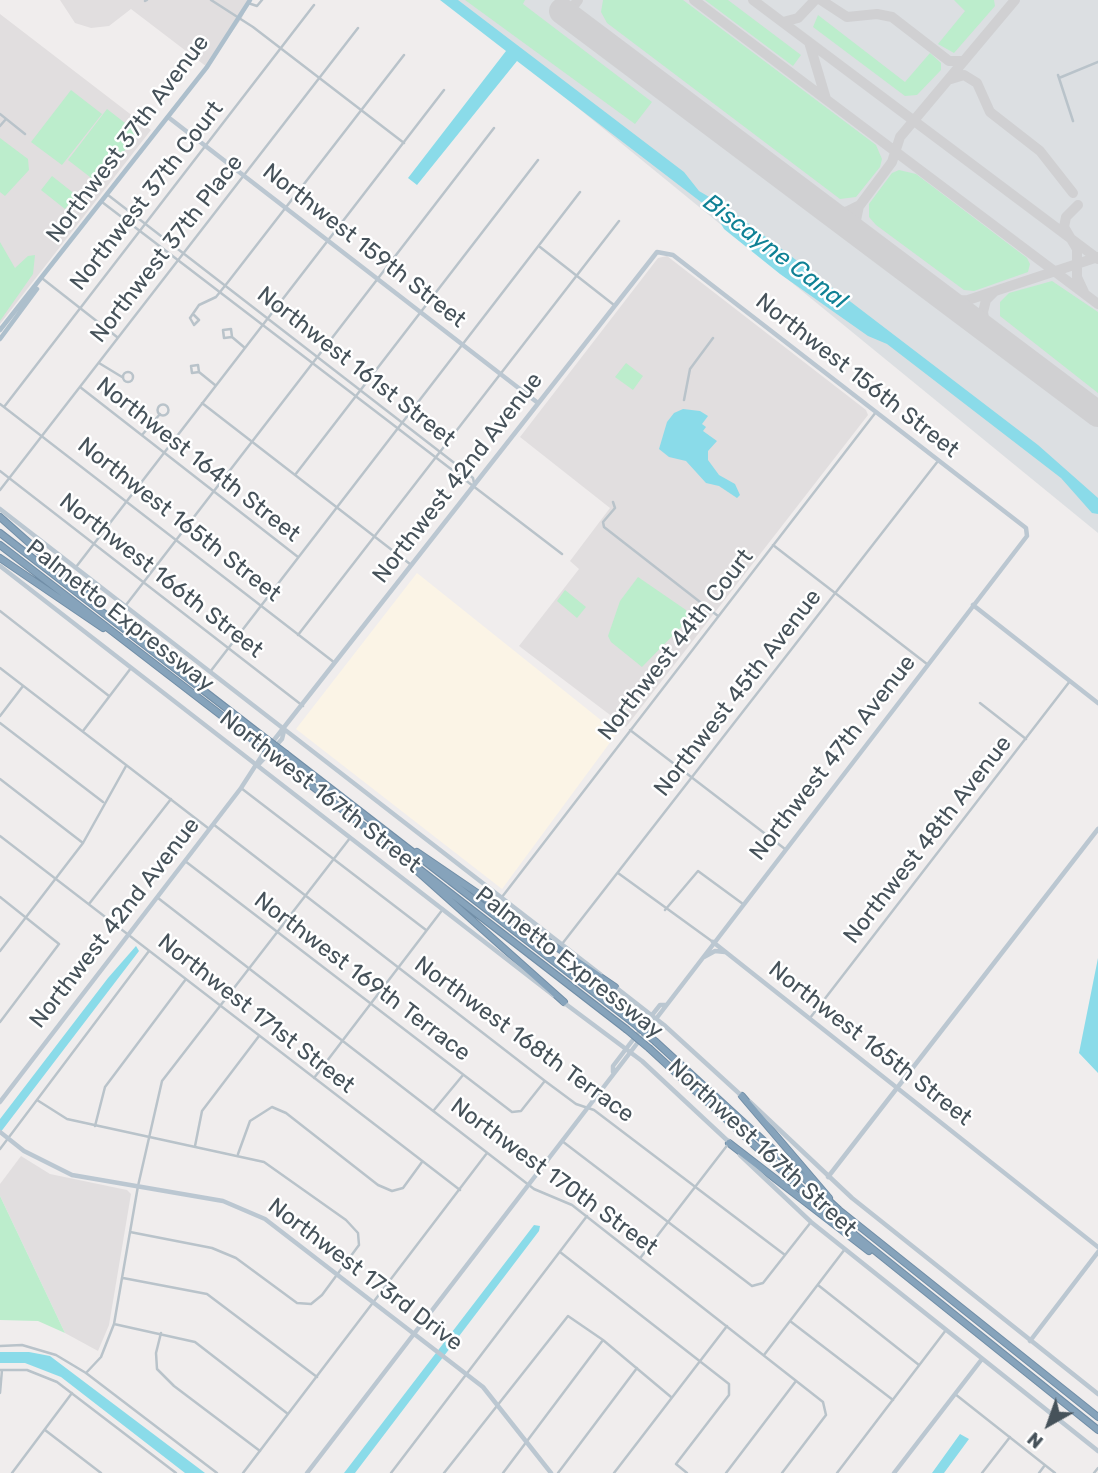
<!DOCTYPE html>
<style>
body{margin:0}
#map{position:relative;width:1098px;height:1473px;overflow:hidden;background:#f0eded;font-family:Rubik,sans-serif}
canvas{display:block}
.north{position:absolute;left:1014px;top:1389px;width:70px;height:70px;-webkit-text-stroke:5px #fff;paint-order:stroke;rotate:220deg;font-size:19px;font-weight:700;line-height:28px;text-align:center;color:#46525a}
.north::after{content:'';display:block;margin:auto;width:24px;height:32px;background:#46525a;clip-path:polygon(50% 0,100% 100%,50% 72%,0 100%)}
</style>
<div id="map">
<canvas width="1098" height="1473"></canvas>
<div class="north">N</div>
</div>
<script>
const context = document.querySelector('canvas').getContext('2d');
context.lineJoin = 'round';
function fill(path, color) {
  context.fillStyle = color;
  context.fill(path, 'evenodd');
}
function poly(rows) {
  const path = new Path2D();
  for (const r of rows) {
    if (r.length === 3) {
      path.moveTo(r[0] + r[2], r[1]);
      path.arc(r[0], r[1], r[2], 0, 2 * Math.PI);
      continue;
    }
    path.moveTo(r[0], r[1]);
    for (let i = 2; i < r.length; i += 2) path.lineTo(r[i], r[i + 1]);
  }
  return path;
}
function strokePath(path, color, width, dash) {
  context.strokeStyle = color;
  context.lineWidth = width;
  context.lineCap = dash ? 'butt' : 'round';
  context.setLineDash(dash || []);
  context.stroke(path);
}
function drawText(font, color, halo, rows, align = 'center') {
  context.font = font + ' Rubik,sans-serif';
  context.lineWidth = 5;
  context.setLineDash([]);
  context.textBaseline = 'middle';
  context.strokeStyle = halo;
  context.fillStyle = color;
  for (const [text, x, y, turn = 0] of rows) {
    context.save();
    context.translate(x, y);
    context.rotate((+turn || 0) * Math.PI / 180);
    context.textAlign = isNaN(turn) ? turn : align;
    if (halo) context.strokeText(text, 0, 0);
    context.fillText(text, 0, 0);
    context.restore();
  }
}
fill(poly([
 [417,573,617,733,502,889,296,729]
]), '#fbf4e6');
fill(poly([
 [60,0,250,0,242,18,207,67,131,9,109,26,91,28,75,23],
 [0,14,151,130,0,324],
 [667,256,866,410,868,415,626,727,519,646,579,569,570,561,610,508,520,437,658,258],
 [21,1156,50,1174,127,1190,131,1194,109,1325,98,1351,65,1333,0,1196,0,1184]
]), '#e1dedf');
fill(poly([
 [446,0,1098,0,1098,533]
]), '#dcdfe2');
fill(poly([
 [465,0,525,0,523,4,652,102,635,124],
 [603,0,683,0,876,145,882,159,880,167,856,197,840,199,607,23,601,12],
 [705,0,728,0,801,55,793,66],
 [954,0,994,0,995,6,954,53,938,44,965,11],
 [818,15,905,82,930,53,941,63,941,70,917,95,905,96,813,27],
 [71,90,102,114,62,165,31,142],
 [107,109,138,133,99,184,68,160],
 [0,138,28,159,29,170,5,196,0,192],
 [899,170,916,174,1027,258,1030,264,1028,272,974,291,964,290,876,225,869,217,869,204,892,173],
 [52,176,76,195,65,209,41,190],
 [0,242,15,268,28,256,35,255,33,274,0,321],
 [1052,281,1098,312,1098,393,1000,316,1000,302,1009,293],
 [626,363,643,376,633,390,615,377],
 [638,577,686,610,687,621,642,667,611,642,608,636,620,601],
 [565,590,586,607,577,618,557,601],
 [0,1196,65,1333,38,1321,0,1320]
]), '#bcedcc');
fill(poly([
 [440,0,458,0,684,172,699,191,728,208,1038,445,1098,498,1098,514,1092,513,1061,478,887,344,868,336,780,274,724,229,714,212,517,61,417,185,408,178,506,51],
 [683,409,700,411,708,416,702,424,706,427,703,431,717,441,708,451,708,460,719,475,735,484,740,495,737,498,719,486,706,483,686,461,669,457,659,449,667,422,674,413],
 [136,946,139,951,0,1133,0,1119,108,978],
 [1098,958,1098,1073,1079,1053],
 [534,1225,540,1226,539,1231,355,1473,344,1473],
 [0,1352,29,1352,50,1356,205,1473,185,1473,61,1377,25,1363,0,1363],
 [960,1434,969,1439,944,1473,932,1473]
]), '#8adbe9');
strokePath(poly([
 [694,0,1098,304],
 [753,0,1098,259],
 [821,0,847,17,877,14,892,17,949,61,964,61],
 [567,15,578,0],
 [783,22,798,18,815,0],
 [809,42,826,99],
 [951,79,964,75,977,83,990,112,1040,151,1073,193],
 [1078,205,1066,217,1064,227,1077,249,1077,277,1084,292],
 [859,206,856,220,862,236],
 [827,210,846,212,860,205,892,162,900,137,1015,0],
 [938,293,951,301,968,300,1098,257],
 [993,335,985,324,983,312,986,300,994,292]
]), '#d0d0d2', 10);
strokePath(poly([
 [562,11,1098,414]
]), '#d0d0d2', 26);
const highway = poly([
 [0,517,97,603],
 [0,533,261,735],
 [0,545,256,742],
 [0,558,103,628],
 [286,754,631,1021],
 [281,762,626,1029],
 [417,852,615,987],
 [416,870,564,1002],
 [656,1042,839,1210,1098,1417],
 [650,1049,829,1214,1098,1430],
 [742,1096,829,1198],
 [729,1143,869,1251]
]);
strokePath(highway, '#718ea7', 8);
strokePath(poly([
 [211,0,253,27,404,143],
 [145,1,147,0],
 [248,3,257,6,262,0],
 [1058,75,1073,121],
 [1059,78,1098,62],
 [0,114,25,134],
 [0,126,6,119],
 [108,195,466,472,473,478,474,483],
 [102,202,562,554],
 [540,247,614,305],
 [43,279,117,337],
 [194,315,199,320,194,325,190,318,199,305,216,297,228,282,404,55],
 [232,337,224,338,223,330,231,329,232,337,245,348],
 [99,363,122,377],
 [128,377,5],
 [199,372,192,373,191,366,198,365,199,372,215,385],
 [80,387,298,557],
 [684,400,690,369,713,338],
 [202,403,410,564],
 [0,404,335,663],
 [163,410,5.5],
 [4,407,314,5],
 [142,435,160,414],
 [0,471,303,706],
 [295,475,538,160],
 [0,490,358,28],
 [613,502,615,508,603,522,604,527,718,616],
 [773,545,927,664],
 [76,567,444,90],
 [126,605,494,128],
 [0,611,109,696],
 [298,635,619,221],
 [0,668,208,828],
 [210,672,580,192],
 [980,703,1026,739],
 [0,716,23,686],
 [0,723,103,802],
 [630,730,785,849],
 [83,731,131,668],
 [0,779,83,843],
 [241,788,426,930],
 [213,824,545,1081,576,1104,594,1110,785,1255],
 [0,836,460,1190],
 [185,861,512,1112,521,1111,544,1082],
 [618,873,713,942],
 [0,897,59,944,0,1022],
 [502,897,876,412],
 [158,898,534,1189,572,1205,823,1402,826,1415,782,1473],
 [89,904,171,799],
 [665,910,698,871,743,904],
 [562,944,938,461],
 [0,951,83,843,126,766],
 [810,1018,1070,681],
 [314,1078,443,909],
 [37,1100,67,1119,264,1162,346,1220,358,1233,359,1245,322,1295,311,1304,297,1303,236,1258,212,1248,130,1232],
 [434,1110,463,1075],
 [95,1126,105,1087,186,979],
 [562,1141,752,1286,763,1283,811,1222],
 [195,1146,202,1111,259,1036],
 [0,1149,149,951],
 [238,1154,250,1121,272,1107,286,1113,378,1185,392,1191,403,1188,422,1162],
 [560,1252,729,1384,729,1395,676,1464,687,1473],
 [641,1257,729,1143],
 [123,1278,207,1294,317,1377],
 [818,1285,919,1365],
 [790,1321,893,1400],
 [114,1324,195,1342,288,1414],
 [161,1333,156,1353,157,1369,174,1386,260,1451],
 [0,1346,22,1345,56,1355,86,1373,217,1473],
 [764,1355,845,1249],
 [0,1370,27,1370,57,1382,176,1473],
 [86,1373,101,1357,114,1324,138,1186,162,1081,350,838],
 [0,1393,2,1370],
 [955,1394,1055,1473],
 [45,1430,101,1473],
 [12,1473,72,1393],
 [243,1473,487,1153],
 [391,1473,587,1216],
 [444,1473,568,1316,603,1340,671,1397],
 [503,1473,603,1340],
 [558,1473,637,1368],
 [614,1473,727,1326],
 [726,1473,796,1381],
 [837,1473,946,1330],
 [982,1473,1010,1437],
 [1039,1473,1045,1465],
 [1094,1473,1098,1468]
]), '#b9c3ca', 2.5);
strokePath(poly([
 [168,117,538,403],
 [0,509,600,974],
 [0,566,553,995],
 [973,605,1098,703],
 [258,765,282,739,284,731],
 [713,942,1098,1247],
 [704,957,715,951,725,952],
 [614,986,664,1025,743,1097],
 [563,1002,642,1061,730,1143],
 [613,1072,613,1066,645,1024,660,1005,666,1005],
 [0,1102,241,788,263,754,657,252,673,255,1026,528,1027,536,307,1473],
 [750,1102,852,1198,1098,1394],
 [0,1132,24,1151,72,1175,223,1201,265,1219,483,1387,551,1473],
 [740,1155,811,1222,1098,1451],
 [828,1177,1098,829],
 [1030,1341,1098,1252],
 [894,1473,982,1359]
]), '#bbc7d1', 4.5);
strokePath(poly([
 [0,330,207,67,250,0],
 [0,339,37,289]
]), '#adbfcc', 4.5);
strokePath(highway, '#86a3bb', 6);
const highwayBridge = poly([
 [261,735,286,754],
 [256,742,281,762],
 [631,1021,656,1042],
 [626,1029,650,1049]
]);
strokePath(highwayBridge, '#718ea7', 8, []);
strokePath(highwayBridge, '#86a3bb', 6);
drawText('23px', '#46525a', '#fff', [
 ["Northwest 37th Avenue",128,139,-53],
 ["Northwest 37th Court",147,196,-52],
 ["Northwest 159th Street",364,246,38],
 ["Northwest 37th Place",167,249,-52],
 ["Northwest 161st Street",356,367,38],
 ["Northwest 156th Street",857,376,38],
 ["Northwest 164th Street",198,460,38],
 ["Northwest 42nd Avenue",458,478,-52],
 ["Northwest 165th Street",179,520,38],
 ["Northwest 166th Street",161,576,38],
 ["Palmetto Expressway",120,616,38],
 ["Northwest 44th Court",676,645,-52],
 ["Northwest 45th Avenue",738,693,-52],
 ["Northwest 47th Avenue",833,758,-52],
 ["Northwest 167th Street",320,792,38],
 ["Northwest 48th Avenue",928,840,-52],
 ["Northwest 42nd Avenue",115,923,-52],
 ["Palmetto Expressway",569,963,38],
 ["Northwest 169th Terrace",362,977,37],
 ["Northwest 171st Street",256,1014,38],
 ["Northwest 168th Terrace",524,1040,36],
 ["Northwest 165th Street",870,1044,38],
 ["Northwest 167th Street",762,1148,43],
 ["Northwest 170th Street",554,1177,36],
 ["Northwest 173rd Drive",365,1275,37]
]);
drawText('italic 24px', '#0f8195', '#fff', [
 ["Biscayne Canal",775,252,37]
]);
</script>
